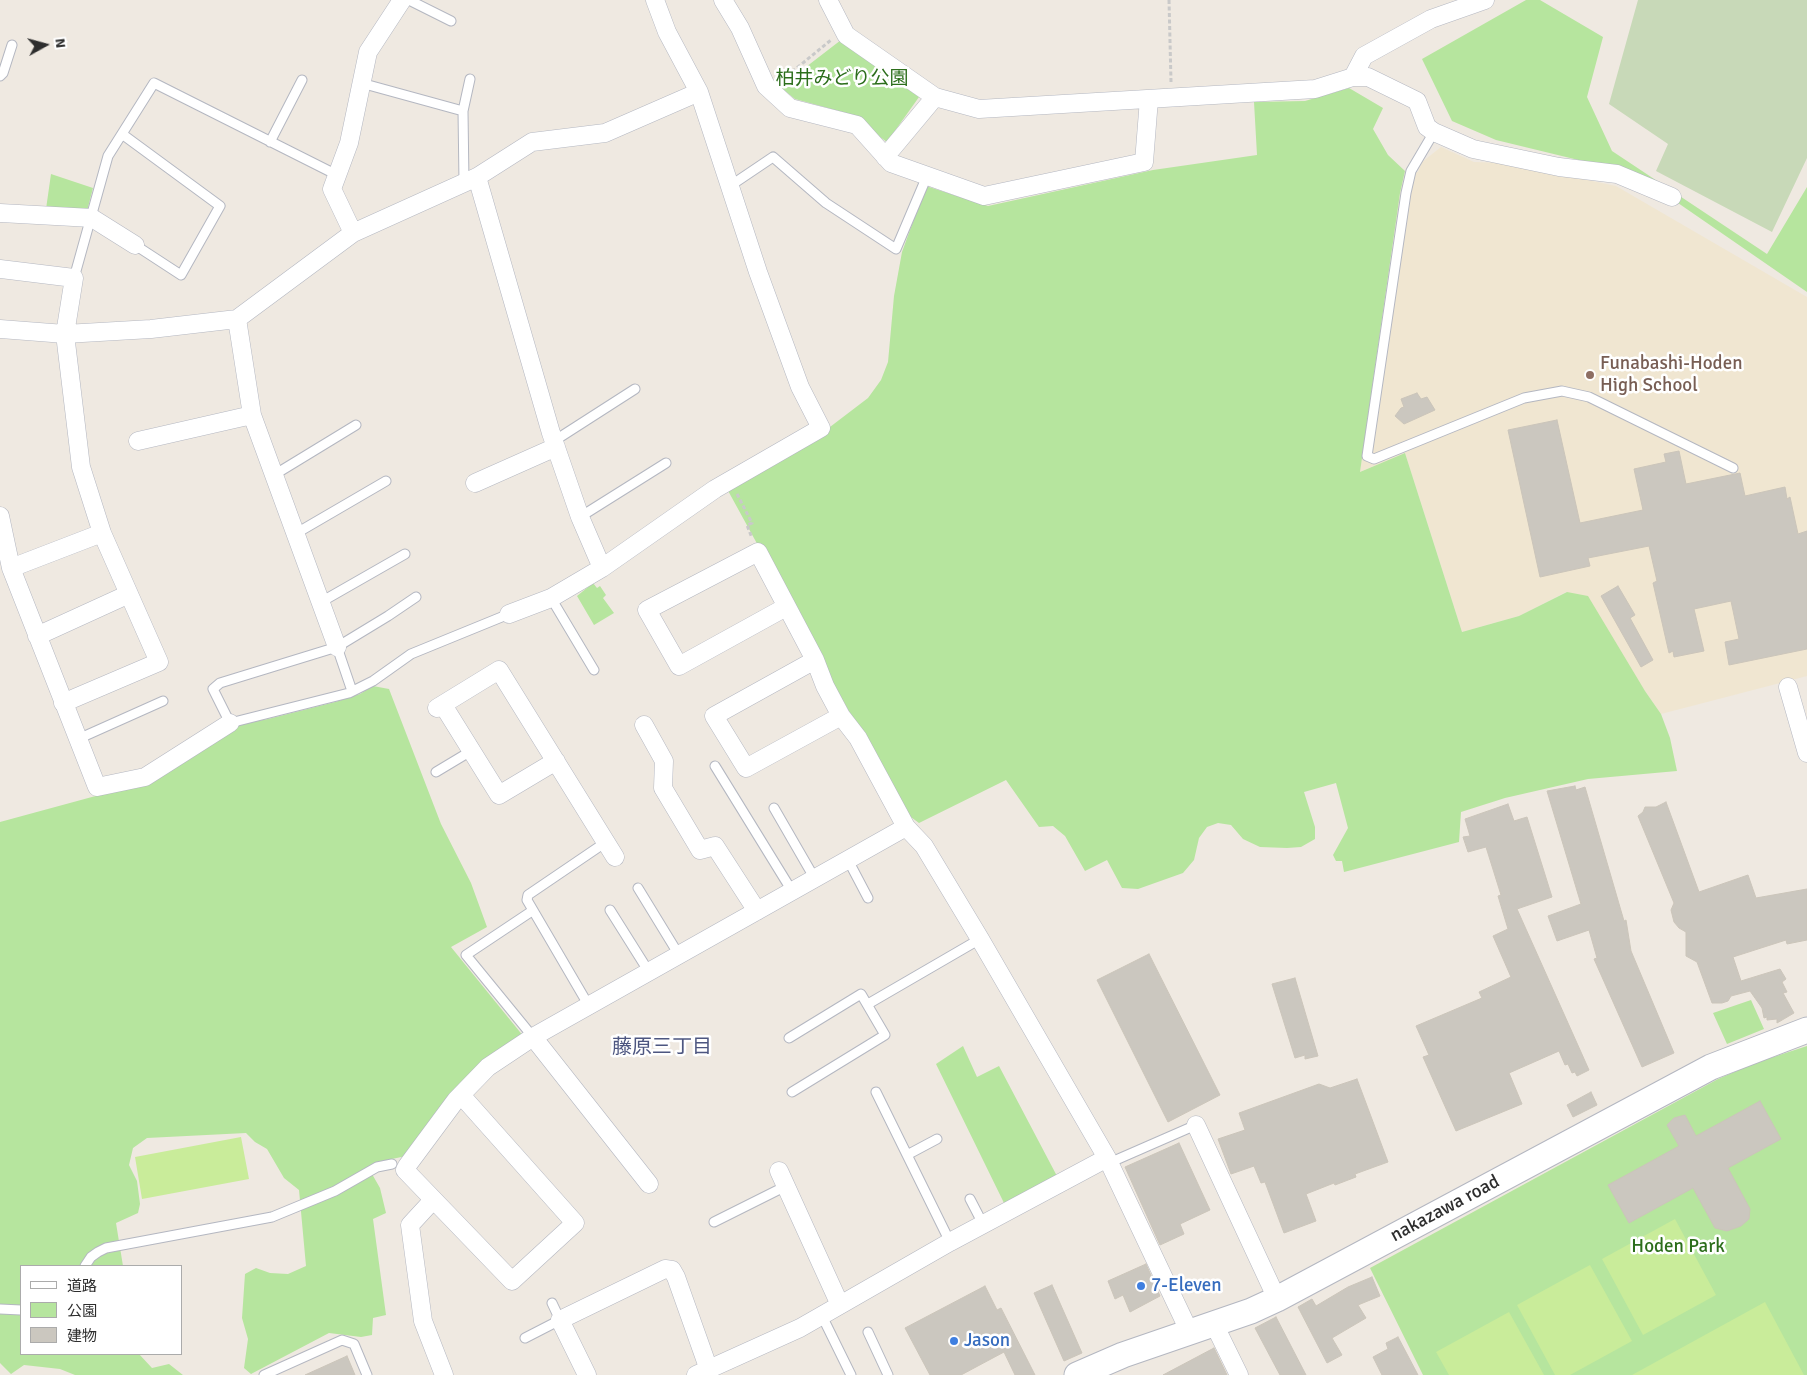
<!DOCTYPE html>
<meta charset="utf-8">
<style>
body{margin:0}
#map{position:relative;width:1807px;height:1375px;overflow:hidden;background:#efe9e1;font-family:Signika,"Noto Sans JP",sans-serif}
canvas{display:block}
.legend{position:absolute;left:20px;top:1265px;width:162px;height:90px;box-sizing:border-box;background:#fff;border:1px solid #ababab;margin:0;padding:6px 9px;list-style:none;font-size:15px;color:#2e2e2e}
.legend li{display:flex;align-items:center;gap:10px;height:25px}
.legend b{width:25px;border:1px solid #ababab}
.north{position:absolute;left:20px;top:20px;width:50px;height:50px;-webkit-text-stroke:4px #fff;paint-order:stroke;rotate:83deg;font-size:14px;font-weight:700;line-height:20px;text-align:center;color:#2e2e2e}
.north::after{content:'';display:block;margin:auto;width:18px;height:22px;background:#2e2e2e;clip-path:polygon(50% 0,100% 100%,50% 72%,0 100%)}
</style>
<div id="map">
<canvas width="1807" height="1375"></canvas>
<ul class="legend">
<li><b style="height:6px;background:#fff"></b>道路</li>
<li><b style="height:14px;background:#b6e59e"></b>公園</li>
<li><b style="height:14px;background:#cbc7bf"></b>建物</li>
</ul>
<div class="north">N</div>
</div>
<script>
const context = document.querySelector('canvas').getContext('2d');
context.lineJoin = 'round';
function fill(path, color) {
  context.fillStyle = color;
  context.fill(path, 'evenodd');
}
function poly(rows) {
  const path = new Path2D();
  for (const r of rows) {
    path.moveTo(r[0], r[1]);
    for (let i = 2; i < r.length; i += 2) path.lineTo(r[i], r[i + 1]);
  }
  return path;
}
function strokePath(path, color, width, dash) {
  context.strokeStyle = color;
  context.lineWidth = width;
  context.lineCap = dash ? 'butt' : 'round';
  context.setLineDash(dash || []);
  context.stroke(path);
}
function drawText(font, color, halo, rows, align = 'center') {
  context.font = font + ' Signika,"Noto Sans JP",sans-serif';
  context.lineWidth = 5;
  context.setLineDash([]);
  context.textBaseline = 'middle';
  context.strokeStyle = halo;
  context.fillStyle = color;
  for (const [text, x, y, turn = 0] of rows) {
    context.save();
    context.translate(x, y);
    context.rotate((+turn || 0) * Math.PI / 180);
    context.textAlign = isNaN(turn) ? turn : align;
    if (halo) context.strokeText(text, 0, 0);
    context.fillText(text, 0, 0);
    context.restore();
  }
}
fill(poly([
 [1441,147,1474,162,1507,163,1616,186,1807,297,1807,676,1661,714,1645,691,1566,592,1519,616,1462,632,1405,453,1360,472,1400,192,1405,171,1418,172,1422,162]
]), '#f0e6d1');
fill(poly([
 [1526,0,1540,0,1603,37,1587,97,1612,151,1767,254,1807,187,1807,292,1636,174,1496,140,1452,121,1422,59],
 [841,40,919,97,887,142,846,113,795,99,780,87],
 [1349,88,1383,108,1373,129,1388,155,1405,171,1400,193,1360,472,1405,453,1462,632,1519,616,1567,592,1588,596,1645,691,1661,714,1670,738,1677,771,1588,779,1505,798,1461,812,1459,842,1344,872,1342,861,1336,861,1333,855,1348,828,1336,783,1304,792,1315,827,1315,839,1301,847,1287,848,1260,847,1243,839,1231,825,1218,823,1207,827,1199,838,1194,860,1183,873,1138,889,1122,888,1107,860,1085,871,1065,836,1053,826,1039,827,1006,780,919,823,904,812,726,487,826,430,868,398,881,380,888,362,894,296,902,252,926,186,988,206,1153,170,1257,155,1254,102,1305,101],
 [51,174,93,188,87,211,46,209],
 [593,583,597,588,600,586,606,595,603,598,614,613,594,625,577,596],
 [373,686,389,689,441,824,471,883,487,927,451,947,524,1037,411,1155,387,1160,372,1174,380,1188,386,1213,373,1219,386,1315,373,1318,372,1335,361,1337,329,1333,251,1374,244,1368,248,1339,242,1318,245,1274,256,1268,270,1273,288,1274,306,1266,299,1190,284,1178,267,1149,255,1142,246,1133,147,1138,133,1148,129,1165,137,1181,140,1204,138,1213,116,1223,123,1266,21,1266,21,1354,139,1354,152,1368,169,1364,183,1375,75,1375,60,1369,24,1365,11,1374,0,1363,0,822,125,788,229,726,268,719,335,702,360,694],
 [1751,1000,1764,1029,1727,1044,1713,1013],
 [963,1046,977,1077,999,1066,1058,1178,1004,1203,936,1064],
 [1807,1046,1807,1375,1423,1375,1370,1268,1718,1079,1755,1063]
]), '#b6e59e');
fill(poly([
 [1638,0,1807,0,1807,158,1772,232,1656,171,1668,144,1609,104]
]), '#c8d9b8');
fill(poly([
 [241,1137,249,1179,142,1199,135,1157],
 [1675,1219,1716,1295,1643,1335,1602,1259],
 [1590,1265,1632,1341,1570,1375,1555,1375,1517,1305],
 [1765,1302,1804,1375,1632,1375],
 [1509,1312,1544,1375,1449,1375,1436,1352]
]), '#c9ec9a');
const building = poly([
 [1417,393,1421,399,1427,397,1435,410,1404,424,1395,416,1401,408,1404,407,1401,399,1417,393],
 [1557,420,1580,523,1643,510,1634,469,1666,462,1664,454,1679,451,1686,484,1740,473,1745,496,1785,487,1787,499,1790,497,1798,534,1807,531,1807,649,1729,665,1725,642,1739,639,1731,601,1694,609,1704,651,1674,657,1673,651,1669,653,1653,583,1657,581,1649,546,1588,558,1590,566,1540,577,1508,430,1557,420],
 [1618,586,1635,615,1630,618,1653,660,1641,667,1601,596,1618,586],
 [1575,786,1576,790,1585,787,1624,921,1626,920,1631,951,1674,1053,1642,1067,1594,959,1597,958,1589,930,1557,941,1548,916,1581,904,1547,791,1575,786],
 [1666,802,1699,892,1748,875,1756,898,1807,889,1807,940,1787,944,1786,940,1733,957,1741,981,1780,969,1786,979,1782,982,1787,992,1783,993,1794,1013,1777,1023,1777,1019,1767,1020,1767,1017,1764,1018,1762,1008,1750,991,1731,996,1728,1001,1722,1003,1712,1003,1697,962,1686,956,1686,932,1679,928,1674,922,1671,910,1674,903,1638,816,1643,812,1645,807,1656,807,1666,802],
 [1508,804,1514,821,1527,817,1552,897,1517,909,1589,1070,1577,1076,1575,1072,1572,1073,1568,1064,1565,1065,1559,1051,1509,1073,1522,1104,1456,1131,1423,1057,1429,1055,1416,1026,1482,998,1479,992,1511,977,1493,936,1508,929,1498,896,1501,895,1486,847,1468,852,1463,837,1470,836,1465,819,1508,804],
 [1149,954,1220,1095,1168,1122,1097,980,1149,954],
 [1295,978,1318,1056,1305,1059,1305,1055,1295,1058,1272,984,1295,978],
 [1357,1079,1388,1162,1355,1174,1356,1177,1335,1185,1334,1183,1306,1194,1316,1221,1284,1233,1265,1182,1261,1183,1254,1166,1231,1174,1218,1139,1245,1130,1239,1113,1319,1084,1330,1088,1357,1079],
 [1591,1092,1597,1105,1573,1117,1567,1105,1591,1092],
 [1760,1101,1781,1139,1728,1168,1750,1209,1749,1219,1741,1226,1727,1231,1715,1228,1693,1188,1629,1223,1608,1185,1679,1146,1667,1125,1674,1118,1685,1115,1696,1136,1760,1101],
 [1179,1143,1210,1210,1180,1224,1184,1234,1160,1245,1125,1167,1179,1143],
 [1146,1264,1160,1296,1130,1312,1123,1295,1115,1299,1108,1281,1146,1264],
 [1372,1277,1380,1296,1358,1305,1366,1318,1332,1338,1342,1355,1327,1363,1298,1307,1312,1299,1316,1306,1348,1287,1372,1277],
 [1052,1285,1082,1353,1064,1361,1034,1293,1052,1285],
 [985,1286,997,1310,1001,1308,1035,1375,1015,1375,1004,1352,961,1375,930,1375,905,1328,985,1286],
 [1276,1317,1306,1375,1280,1375,1255,1328,1276,1317],
 [1398,1337,1418,1375,1382,1375,1373,1357,1388,1349,1386,1343,1398,1337],
 [1214,1348,1227,1375,1163,1375,1214,1348],
 [347,1356,355,1375,305,1375,347,1356]
]);
fill(building, '#cbc7bf');
strokePath(building, '#cbc5ba', 1);
const lane = poly([
 [409,0,451,21],
 [0,76,3,73,12,45],
 [361,83,463,111,464,183],
 [463,111,470,79],
 [1434,132,1411,171,1406,193,1367,456,1374,459,1524,398,1562,391,1589,397,1733,468],
 [122,134,220,206,181,275,135,245],
 [270,142,302,80],
 [730,186,773,157,826,203,896,249,927,176],
 [74,278,108,156,154,83,337,175],
 [554,441,635,389],
 [274,475,356,425],
 [580,517,666,463],
 [295,534,386,481],
 [416,597,388,616,337,647,220,683,213,689,230,723,349,693,373,681,411,654,509,614],
 [551,598,594,670],
 [321,602,405,554],
 [337,647,352,691],
 [78,739,163,701],
 [715,766,792,891],
 [436,772,471,751],
 [774,808,815,879],
 [848,860,868,898],
 [638,888,679,955],
 [610,910,649,972],
 [532,911,466,955,533,1037],
 [868,1004,980,939],
 [589,1006,527,900,528,895,606,842],
 [789,1038,861,994,885,1035,792,1092],
 [876,1092,950,1242],
 [907,1155,937,1139],
 [1109,1163,1196,1125],
 [970,1199,983,1224],
 [714,1222,786,1186],
 [85,1266,91,1257,98,1252,106,1248,272,1217,335,1191,377,1167,392,1164],
 [0,1309,21,1310],
 [822,1316,851,1375],
 [868,1332,888,1375],
 [525,1338,560,1320,552,1303],
 [264,1375,342,1340,354,1344,367,1375]
]);
const street = poly([
 [655,0,667,32,699,92],
 [723,0,740,28,766,86,790,108,857,125,891,163,984,196,1144,162,1149,99],
 [828,0,846,35,935,97,979,109,1315,89,1353,77,1368,77,1417,101,1427,127,1434,132,1473,149,1559,167,1617,174,1672,197],
 [1353,77,1364,56,1431,19,1485,0],
 [885,157,935,97],
 [477,177,551,433,580,517,602,568],
 [0,213,92,218,135,245],
 [353,233,332,189,349,143,368,52,402,0],
 [0,269,74,278,65,334,81,467,102,533,159,662,63,703],
 [237,319,252,415,337,647],
 [0,329,65,334,151,329,237,319,353,233,477,177,532,142,605,133,699,92,758,272,800,387,821,428,715,489,602,568,551,598,509,614],
 [138,441,252,415],
 [475,483,556,447],
 [0,516,11,568,97,787,145,777,230,723],
 [11,568,102,533],
 [786,607,679,666,647,610,758,552,815,660,825,686,841,716,858,738,906,827,924,846,980,939,1107,1158,1190,1333],
 [37,636,129,594],
 [815,660,714,716,746,768,841,716],
 [1788,687,1807,753],
 [443,705,499,795,556,761],
 [437,708,499,670,615,857],
 [644,725,664,761,663,788,700,850,715,846,757,911],
 [533,1037,649,1184],
 [461,1095,575,1223,512,1281,405,1170,407,1166,456,1100,488,1067,533,1037,906,827],
 [1196,1125,1277,1299],
 [779,1171,840,1305],
 [433,1200,410,1225,423,1321,444,1375],
 [1214,1324,1239,1375],
 [587,1375,560,1320,665,1269,672,1270,676,1277,709,1370],
 [696,1375,800,1328,950,1242,1107,1158]
]);
const secondary = poly([
 [1077,1375,1123,1355,1251,1311,1277,1299,1711,1067,1807,1030]
]);
strokePath(lane, '#b4b7c1', 11);
strokePath(street, '#b4b7c1', 19);
strokePath(secondary, '#b4b7c1', 27);
strokePath(poly([
 [1169,0,1171,82],
 [782,80,831,40],
 [737,494,752,523,747,525,752,538]
]), '#c9c9c9', 3, [4, 2.5]);
strokePath(lane, '#fff', 9);
strokePath(street, '#fff', 18);
strokePath(secondary, '#fff', 25);
for (const [x, y, r, color] of [
 [1590,375,5,"#8d6e63"],
 [1141,1286,5,"#3f7fe0"],
 [954,1341,5,"#3f7fe0"]
]) {
  const dot = new Path2D();
  dot.arc(x, y, r, 0, 2 * Math.PI);
  context.fillStyle = color;
  context.fill(dot);
  strokePath(dot, '#fff', 2);
}
drawText('19px', '#2c6e1b', '#fff', [
 ["柏井みどり公園",842,79],
 ["Hoden Park",1678,1247]
]);
drawText('19px', '#785e54', '#fff', [
 ["Funabashi-Hoden",1600,364],
 ["High School",1600,386]
], 'left');
drawText('19px', '#2e2e2e', '#fff', [
 ["nakazawa road",1445,1209,-28]
]);
drawText('19px', '#366cbe', '#fff', [
 ["7-Eleven",1151,1286],
 ["Jason",964,1341]
], 'left');
drawText('20px', '#4d5680', '#fff', [
 ["藤原三丁目",662,1048]
]);
</script>
